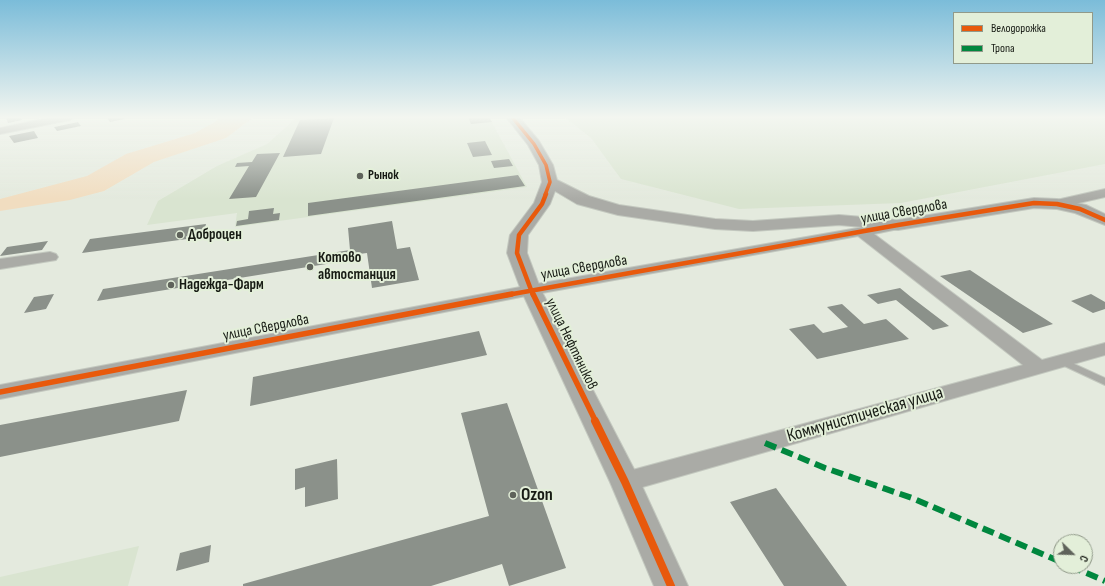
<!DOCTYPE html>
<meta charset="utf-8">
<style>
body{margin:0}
#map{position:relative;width:1105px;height:586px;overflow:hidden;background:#e4eade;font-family:"Sofia Sans Condensed",sans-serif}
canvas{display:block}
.legend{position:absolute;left:953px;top:12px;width:140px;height:52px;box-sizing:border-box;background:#e3efd9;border:1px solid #919a8a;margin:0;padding:5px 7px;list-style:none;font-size:12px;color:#171b14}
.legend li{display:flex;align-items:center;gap:8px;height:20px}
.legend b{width:20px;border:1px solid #919a8a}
.north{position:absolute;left:1053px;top:534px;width:40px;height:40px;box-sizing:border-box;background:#e3efd9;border:1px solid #919a8a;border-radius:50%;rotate:113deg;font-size:11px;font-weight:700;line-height:16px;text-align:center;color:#171b14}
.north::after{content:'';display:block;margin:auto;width:14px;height:18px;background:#5f635b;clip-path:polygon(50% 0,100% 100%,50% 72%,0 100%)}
</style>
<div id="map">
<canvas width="1105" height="586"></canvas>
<ul class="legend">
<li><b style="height:5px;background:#e8590c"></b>Велодорожка</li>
<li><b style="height:5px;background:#00873e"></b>Тропа</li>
</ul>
<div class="north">С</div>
</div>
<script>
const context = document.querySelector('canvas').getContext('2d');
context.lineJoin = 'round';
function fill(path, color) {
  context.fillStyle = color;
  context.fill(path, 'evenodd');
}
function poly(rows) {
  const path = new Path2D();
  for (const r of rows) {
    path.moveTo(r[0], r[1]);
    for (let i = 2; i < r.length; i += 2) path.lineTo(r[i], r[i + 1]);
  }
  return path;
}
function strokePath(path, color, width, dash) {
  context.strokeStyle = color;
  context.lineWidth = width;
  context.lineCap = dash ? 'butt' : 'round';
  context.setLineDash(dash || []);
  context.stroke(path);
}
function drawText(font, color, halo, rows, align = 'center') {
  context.font = font + ' "Sofia Sans Condensed",sans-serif';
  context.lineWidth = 4;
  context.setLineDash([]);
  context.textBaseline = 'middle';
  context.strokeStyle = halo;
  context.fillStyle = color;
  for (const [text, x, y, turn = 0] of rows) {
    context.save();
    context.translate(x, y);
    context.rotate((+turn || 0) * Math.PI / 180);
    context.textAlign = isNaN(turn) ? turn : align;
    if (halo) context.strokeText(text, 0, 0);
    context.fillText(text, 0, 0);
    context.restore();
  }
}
fill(poly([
 [297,117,489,117,527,187,235,227,237,213,147,225,158,201,217,166,267,144],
 [564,117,1105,117,1105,164,901,203,739,209,621,179,591,138],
 [139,546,128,586,0,586,0,577]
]), '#d9e4d0');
fill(poly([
 [215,117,254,117,226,138,154,162,104,191,70,200,0,211,0,199,87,176,126,154,195,133,218,120]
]), '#f1ddc0');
fill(poly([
 [6,117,20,117,22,120,8,123],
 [106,117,123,117,125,119,110,122],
 [468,117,489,117,492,122,471,124],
 [334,118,321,154,283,157,300,120],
 [78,122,81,126,57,131,54,127],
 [34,131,38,138,14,143,9,136],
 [485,141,492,155,473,157,467,143],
 [280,153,256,197,229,199,249,166,235,167,237,163,252,162,257,154],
 [509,159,513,166,494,168,491,161],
 [518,175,525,186,308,216,308,203],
 [274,208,273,214,280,213,279,220,236,226,237,221,248,219,249,211],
 [392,221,397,249,410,247,419,280,372,288,367,253,351,255,351,260,97,301,103,289,350,250,348,228],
 [206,224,202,237,82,253,90,239],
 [48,241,42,250,0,256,7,247],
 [970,270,1015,300,1053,324,1023,333,940,276],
 [900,288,911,297,949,326,933,330,896,300,878,304,867,295],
 [54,294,46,309,24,313,34,297],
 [1091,294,1105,302,1105,309,1093,313,1071,301],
 [842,304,864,324,886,319,909,339,817,359,789,329,814,324,823,333,848,327,827,307],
 [479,331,487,355,250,406,253,377],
 [187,390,179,421,0,457,0,425],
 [507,403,566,568,509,586,502,564,431,586,243,586,243,584,489,516,461,413],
 [337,459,338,499,305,507,305,487,295,490,295,469],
 [776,488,847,586,784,586,730,502],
 [211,545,209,562,176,571,180,553]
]), '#8b918a');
const service = poly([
 [1061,358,1105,378,1105,385,1058,363,1056,361,1058,359,1061,358]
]);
const minor = poly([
 [53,117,75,117,70,120,0,134,0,128,53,117],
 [1105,189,1105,197,1057,208,1052,207,1050,204,1052,201,1105,189],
 [898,221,903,222,905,225,903,228,874,234,1042,360,1105,343,1105,355,625,492,616,489,613,482,616,475,625,472,1023,365,858,236,531,295,0,399,0,385,531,285,898,221],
 [50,252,56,254,58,257,56,260,0,269,0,259,50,252]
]);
const tertiary = poly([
 [506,117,519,117,539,141,553,165,557,180,589,196,619,205,715,219,753,221,839,215,898,220,1034,198,1057,199,1086,205,1105,214,1105,225,1075,213,1057,209,1034,208,898,230,839,225,753,231,715,229,618,215,577,204,555,191,550,204,528,235,527,253,541,290,636,473,688,586,654,586,610,482,521,290,507,253,510,235,534,203,542,182,539,165,528,145,506,117]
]);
strokePath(service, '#c3c8bf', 2);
strokePath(minor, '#c3c8bf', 2);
strokePath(tertiary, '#c3c8bf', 2);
fill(service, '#aaaba6');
fill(minor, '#aaaba6');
fill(tertiary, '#aaaba6');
strokePath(poly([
 [765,443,825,468,912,498,1061,562],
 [1070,566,1105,581]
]), '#00873e', 6, [12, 6]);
strokePath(poly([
 [512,117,534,144,546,165,550,182,545,195]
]), '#e8590c', 3.5);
strokePath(poly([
 [507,295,898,225,1034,203,1057,204,1080,209,1105,220],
 [533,295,517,253,519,235,542,204,546,194]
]), '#e8590c', 4.5);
strokePath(poly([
 [533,294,596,422],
 [0,392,512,294]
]), '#e8590c', 5.5);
strokePath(poly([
 [595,421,625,482,671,586]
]), '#e8590c', 8);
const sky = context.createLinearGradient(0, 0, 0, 199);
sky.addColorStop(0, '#7bbcd9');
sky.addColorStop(0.59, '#f3f6f0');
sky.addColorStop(1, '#f3f6f000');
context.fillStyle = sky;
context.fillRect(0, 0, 1105, 199);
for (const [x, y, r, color] of [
 [360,176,4,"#5f635b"],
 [180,235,4,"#5f635b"],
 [310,267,4,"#5f635b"],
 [171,285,4,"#5f635b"],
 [513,495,4,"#5f635b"]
]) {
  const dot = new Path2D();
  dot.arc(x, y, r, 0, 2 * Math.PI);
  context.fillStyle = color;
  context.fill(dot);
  strokePath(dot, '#e3efd9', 1.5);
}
drawText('bold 13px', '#171b14', '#e3efd9', [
 ["Рынок",368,176]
], 'left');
drawText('15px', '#171b14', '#e3efd9', [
 ["улица Свердлова",904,212,-10],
 ["улица Свердлова",584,268,-10],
 ["улица Свердлова",266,328,-11],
 ["улица Нефтяников",571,344,64]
]);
drawText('bold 15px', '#171b14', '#e3efd9', [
 ["Доброцен",188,235],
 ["Котово",318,258],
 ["автостанция",318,275],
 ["Надежда-Фарм",179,285]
], 'left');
drawText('18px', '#171b14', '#e3efd9', [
 ["Коммунистическая улица",865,415,-16]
]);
drawText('bold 18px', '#171b14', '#e3efd9', [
 ["Ozon",521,495]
], 'left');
</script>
